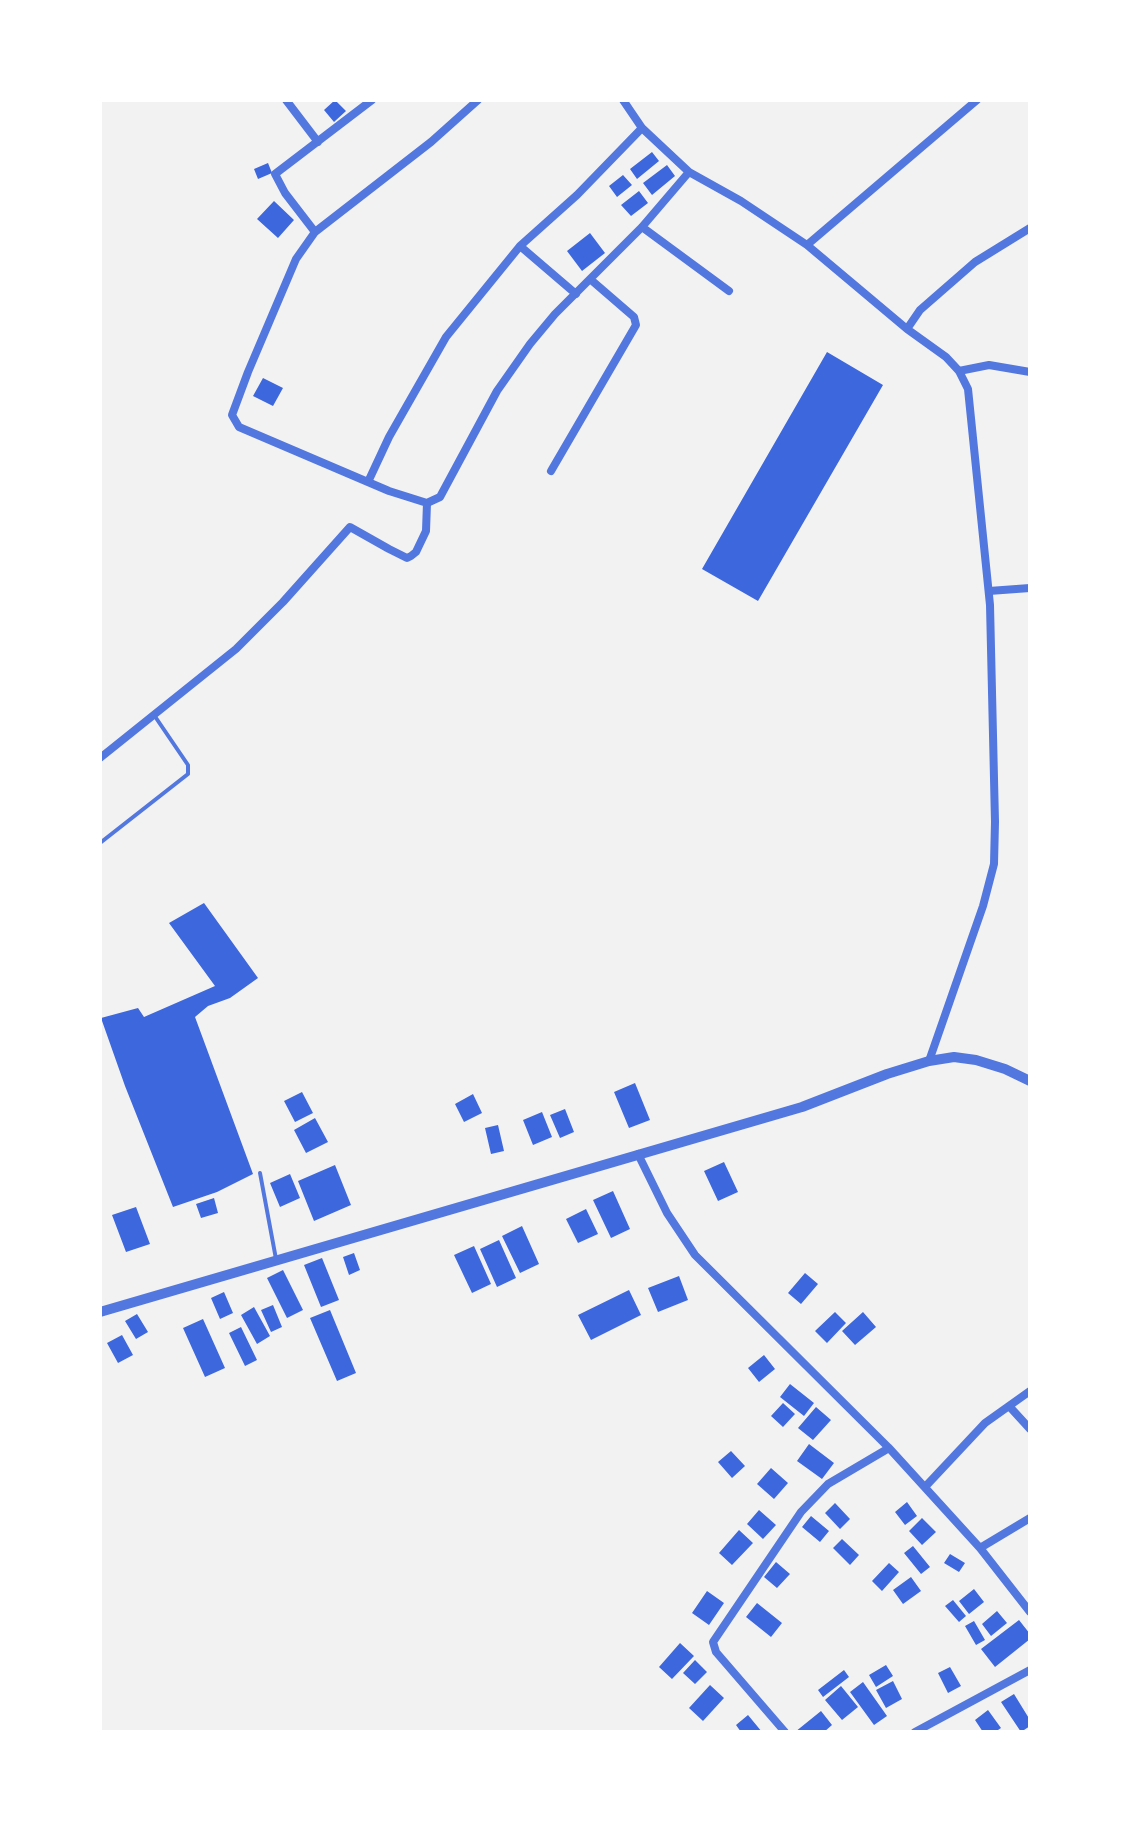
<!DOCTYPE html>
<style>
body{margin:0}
#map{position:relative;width:1130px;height:1832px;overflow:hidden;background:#f2f2f2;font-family:Spectral,serif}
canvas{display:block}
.frame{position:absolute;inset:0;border:102px solid #fff;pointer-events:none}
</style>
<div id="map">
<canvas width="1130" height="1832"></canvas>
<div class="frame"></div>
</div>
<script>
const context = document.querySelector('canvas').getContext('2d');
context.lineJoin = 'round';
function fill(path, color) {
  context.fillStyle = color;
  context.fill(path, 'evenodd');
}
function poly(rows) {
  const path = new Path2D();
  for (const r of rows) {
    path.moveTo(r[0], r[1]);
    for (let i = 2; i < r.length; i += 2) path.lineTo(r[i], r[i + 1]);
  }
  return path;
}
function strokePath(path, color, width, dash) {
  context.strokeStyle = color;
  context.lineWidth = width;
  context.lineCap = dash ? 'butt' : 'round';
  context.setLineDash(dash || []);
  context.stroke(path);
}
fill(poly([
 [335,100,346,111,334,122,324,110],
 [652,152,659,161,637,179,630,169],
 [268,163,272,173,258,179,254,169],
 [667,165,675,176,652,195,643,183],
 [623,175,632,185,617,197,609,186],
 [639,191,648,203,631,216,621,205],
 [274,201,294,220,278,238,257,219],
 [590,233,605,253,582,271,567,251],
 [827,352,883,385,758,601,702,569],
 [263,378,283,388,273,406,253,396],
 [204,903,258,978,230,998,208,1006,195,1017,253,1174,217,1192,173,1207,125,1086,101,1018,138,1008,144,1017,215,986,169,923],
 [635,1083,650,1120,629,1128,614,1092],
 [302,1092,313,1113,295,1122,284,1101],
 [473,1094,482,1113,464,1122,455,1104],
 [565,1109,574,1132,560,1138,550,1115],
 [542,1112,552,1137,533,1145,523,1120],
 [315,1118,328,1142,306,1153,294,1130],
 [498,1125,504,1151,491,1154,485,1128],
 [724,1162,738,1192,718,1201,704,1171],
 [335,1165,351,1205,314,1221,298,1181],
 [290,1174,300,1198,280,1207,270,1183],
 [613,1191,630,1229,611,1238,593,1200],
 [214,1198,218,1213,201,1218,196,1204],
 [136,1207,150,1244,126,1252,112,1215],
 [586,1209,598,1234,578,1243,566,1219],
 [522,1226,539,1264,520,1273,502,1236],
 [499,1240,516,1278,497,1287,480,1249],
 [474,1246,491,1284,472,1293,454,1255],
 [354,1253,360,1270,349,1275,343,1257],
 [322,1258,339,1300,321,1307,304,1265],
 [283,1270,303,1310,287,1318,267,1278],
 [805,1273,818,1284,801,1304,788,1293],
 [679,1276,688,1300,658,1312,648,1288],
 [629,1290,641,1315,591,1340,578,1315],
 [224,1292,233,1313,220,1319,211,1298],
 [273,1305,282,1327,271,1332,261,1310],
 [254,1307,270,1336,257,1344,241,1315],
 [330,1310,356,1373,337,1381,310,1318],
 [835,1312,846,1323,827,1343,815,1331],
 [863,1312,876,1327,855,1345,842,1331],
 [137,1314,148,1332,136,1339,125,1321],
 [203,1319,225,1368,205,1377,183,1328],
 [241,1327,257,1360,245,1366,229,1333],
 [122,1335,133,1355,118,1363,107,1343],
 [764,1355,775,1369,759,1382,748,1368],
 [790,1384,814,1403,804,1416,780,1397],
 [783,1403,795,1414,783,1427,771,1416],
 [816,1407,831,1420,813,1440,798,1428],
 [809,1444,834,1463,822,1479,797,1461],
 [731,1451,745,1466,732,1478,718,1462],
 [771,1468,788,1483,774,1499,757,1484],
 [907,1502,917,1516,905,1525,895,1512],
 [835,1503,850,1519,840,1529,825,1513],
 [759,1510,776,1525,763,1539,747,1524],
 [811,1516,829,1531,820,1542,802,1527],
 [922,1518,936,1532,922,1545,909,1531],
 [739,1530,753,1543,732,1565,719,1553],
 [842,1539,859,1555,850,1565,833,1548],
 [913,1546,930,1567,921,1574,904,1553],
 [950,1554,965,1563,959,1572,944,1563],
 [776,1562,790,1574,777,1588,764,1577],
 [889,1563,899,1572,882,1591,872,1581],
 [911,1577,921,1591,903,1604,893,1590],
 [974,1589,984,1602,969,1614,959,1601],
 [707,1591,724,1603,709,1625,692,1613],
 [953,1600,966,1616,959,1622,945,1606],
 [757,1603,782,1623,771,1637,746,1617],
 [997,1611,1007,1623,991,1636,982,1624],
 [1019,1620,1030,1634,1030,1639,995,1667,981,1649],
 [974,1621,985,1640,976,1645,965,1626],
 [680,1643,694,1656,672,1679,659,1667],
 [695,1660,707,1672,695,1684,683,1673],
 [886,1665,893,1676,876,1687,869,1675],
 [950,1667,961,1686,948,1693,938,1673],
 [844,1670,849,1677,823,1697,818,1690],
 [893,1681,902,1699,886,1708,876,1690],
 [863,1682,887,1716,874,1725,850,1692],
 [710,1685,724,1698,703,1721,689,1708],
 [841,1686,858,1707,842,1720,825,1700],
 [1014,1694,1030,1720,1030,1726,1021,1732,1001,1702],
 [988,1710,1001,1728,995,1732,983,1732,975,1720],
 [821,1711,832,1725,824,1732,795,1732],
 [748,1715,762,1732,741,1732,736,1725]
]), '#3d67dc');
strokePath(poly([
 [100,843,188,774,188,765,154,715],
 [260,1173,276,1259]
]), '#5277de', 4);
strokePath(poly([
 [286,100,318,142],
 [478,100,431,142,315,232,296,259,248,372,232,415,239,427,389,491,427,503,440,497,497,391,530,344,555,314,642,227,689,172],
 [623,100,642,128,689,172,741,201,807,245,907,329,946,357,959,371,968,389,990,605,995,822,994,864,983,906,929,1061],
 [642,227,729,291],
 [315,232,285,193,275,174,372,100],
 [807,245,977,100],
 [520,246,577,195,642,128],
 [907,329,920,310,975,262,1030,228],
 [959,371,989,365,1030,372],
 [551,471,636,325,634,317,590,279],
 [368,482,389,437,446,337,520,246,576,294],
 [989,591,1030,588],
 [100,758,236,649,283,602,350,527,389,549,407,558,411,556,416,552,426,531,427,503],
 [638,1154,667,1213,695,1255,889,1448,980,1548,1030,1612],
 [1009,1406,1030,1429],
 [925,1487,985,1423,1030,1391],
 [980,1548,1030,1518],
 [785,1732,716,1652,713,1642,801,1512,828,1484,889,1448],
 [915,1732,1030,1670]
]), '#5277de', 8);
strokePath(poly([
 [100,1312,802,1107,887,1074,929,1061,954,1057,976,1060,1005,1069,1030,1081]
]), '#5277de', 10);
</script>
